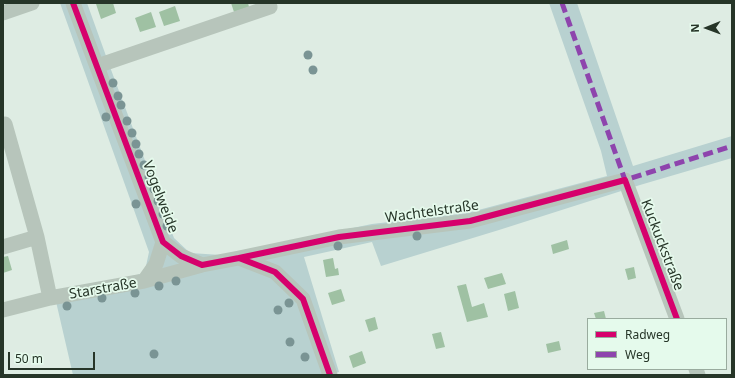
<!DOCTYPE html>
<meta charset="utf-8">
<style>
body{margin:0}
#map{position:relative;width:735px;height:378px;overflow:hidden;background:#deece3;font-family:"Noto Sans",sans-serif}
canvas{display:block}
.frame{position:absolute;inset:0;border:4px solid #263528;pointer-events:none}
.legend{position:absolute;left:587px;top:318px;width:140px;height:52px;box-sizing:border-box;background:#e5faec;border:1px solid #99ab9e;margin:0;padding:5px 7px;list-style:none;font-size:12px;color:#263528}
.legend li{display:flex;align-items:center;gap:8px;height:20px}
.legend b{width:20px;border:1px solid #99ab9e}
.north{position:absolute;left:687px;top:8px;width:40px;height:40px;-webkit-text-stroke:3px #e5faec;paint-order:stroke;rotate:269deg;font-size:11px;font-weight:700;line-height:16px;text-align:center;color:#263528}
.north::after{content:'';display:block;margin:auto;width:14px;height:18px;background:#263528;clip-path:polygon(50% 0,100% 100%,50% 72%,0 100%)}
.scale{position:absolute;left:8px;top:352px;width:87px;height:18px;box-sizing:border-box;border:2px solid #263528;border-top:0;padding-left:5px;font-size:12px;line-height:14px;white-space:nowrap;color:#263528;-webkit-text-stroke:3px #e5faec;paint-order:stroke}
</style>
<div id="map">
<canvas width="735" height="378"></canvas>
<div class="frame"></div>
<ul class="legend">
<li><b style="height:5px;background:#d6006c"></b>Radweg</li>
<li><b style="height:5px;background:#8e44ad"></b>Weg</li>
</ul>
<div class="north">N</div>
<div class="scale">50 m</div>
</div>
<script>
const context = document.querySelector('canvas').getContext('2d');
context.lineJoin = 'round';
function fill(path, color) {
  context.fillStyle = color;
  context.fill(path, 'evenodd');
}
function poly(rows) {
  const path = new Path2D();
  for (const r of rows) {
    path.moveTo(r[0], r[1]);
    for (let i = 2; i < r.length; i += 2) path.lineTo(r[i], r[i + 1]);
  }
  return path;
}
function strokePath(path, color, width, dash) {
  context.strokeStyle = color;
  context.lineWidth = width;
  context.lineCap = dash ? 'butt' : 'round';
  context.setLineDash(dash || []);
  context.stroke(path);
}
function drawText(font, color, halo, rows, align = 'center') {
  context.font = font + ' "Noto Sans",sans-serif';
  context.lineWidth = 3.5;
  context.setLineDash([]);
  context.textBaseline = 'middle';
  context.strokeStyle = halo;
  context.fillStyle = color;
  for (const [text, x, y, turn = 0] of rows) {
    context.save();
    context.translate(x, y);
    context.rotate((+turn || 0) * Math.PI / 180);
    context.textAlign = isNaN(turn) ? turn : align;
    if (halo) context.strokeText(text, 0, 0);
    context.fillText(text, 0, 0);
    context.restore();
  }
}
fill(poly([
 [60,3,87,3,110,67,174,238,190,253,221,255,372,224,467,213,607,176,601,151,549,3,577,3,633,166,732,136,732,158,640,185,499,230,381,266,372,242,304,257,339,372,330,375,73,375,54,293,141,274,146,266,149,252]
]), '#b8d1d0');
fill(poly([
 [98,3,113,3,116,13,101,19,96,4],
 [231,3,248,3,249,7,234,12],
 [175,6,180,21,164,26,159,12],
 [151,12,156,27,140,32,135,18],
 [567,240,569,249,553,254,551,245],
 [8,256,12,270,3,273,3,257],
 [333,258,335,269,338,268,339,275,326,277,323,260],
 [634,267,636,278,628,280,625,269],
 [502,273,506,284,488,289,484,278],
 [466,284,472,307,484,303,488,317,467,322,457,286],
 [341,289,345,301,332,305,328,293],
 [515,291,519,308,508,311,504,294],
 [604,311,606,319,596,319,594,313],
 [375,317,378,329,369,332,365,320],
 [441,332,445,347,436,349,432,334],
 [559,341,561,350,548,353,546,344],
 [362,351,366,363,353,368,349,356]
]), '#9fc1a3');
strokePath(poly([
 [73,3,163,242,181,256,202,265,239,258,275,272,303,299,330,375],
 [3,13,32,3],
 [97,66,270,7],
 [5,124,37,237,50,298],
 [3,247,37,237],
 [239,258,339,237,470,221,625,180,677,319],
 [144,281,156,264,163,242],
 [3,310,50,298,144,281,202,265],
 [696,369,698,375]
]), '#b7c5bb', 15);
strokePath(poly([
 [562,3,625,180,732,146]
]), '#8e44ad', 5, [10, 5]);
strokePath(poly([
 [73,3,163,242,181,256,202,265,239,258,275,272,303,299,330,375],
 [239,258,339,237,470,221,625,180,677,319]
]), '#d6006c', 6);
context.fillStyle = '#7a9494';
for (const [x, y] of [
 [308,55],
 [313,70],
 [113,83],
 [118,96],
 [121,105],
 [106,117],
 [127,121],
 [132,133],
 [136,144],
 [139,154],
 [144,165],
 [149,177],
 [154,189],
 [158,201],
 [136,204],
 [163,214],
 [167,226],
 [417,236],
 [338,246],
 [176,281],
 [159,286],
 [135,293],
 [102,298],
 [289,303],
 [67,306],
 [278,310],
 [290,342],
 [154,354],
 [305,357]
]) {
  context.beginPath();
  context.arc(x, y, 4.5, 0, 2 * Math.PI);
  context.fill();
}
drawText('14px', '#263528', '#e5faec', [
 ["Vogelweide",160,197,69],
 ["Wachtelstraße",432,212,-8],
 ["Kuckuckstraße",662,245,69],
 ["Starstraße",103,289,-10]
]);
</script>
